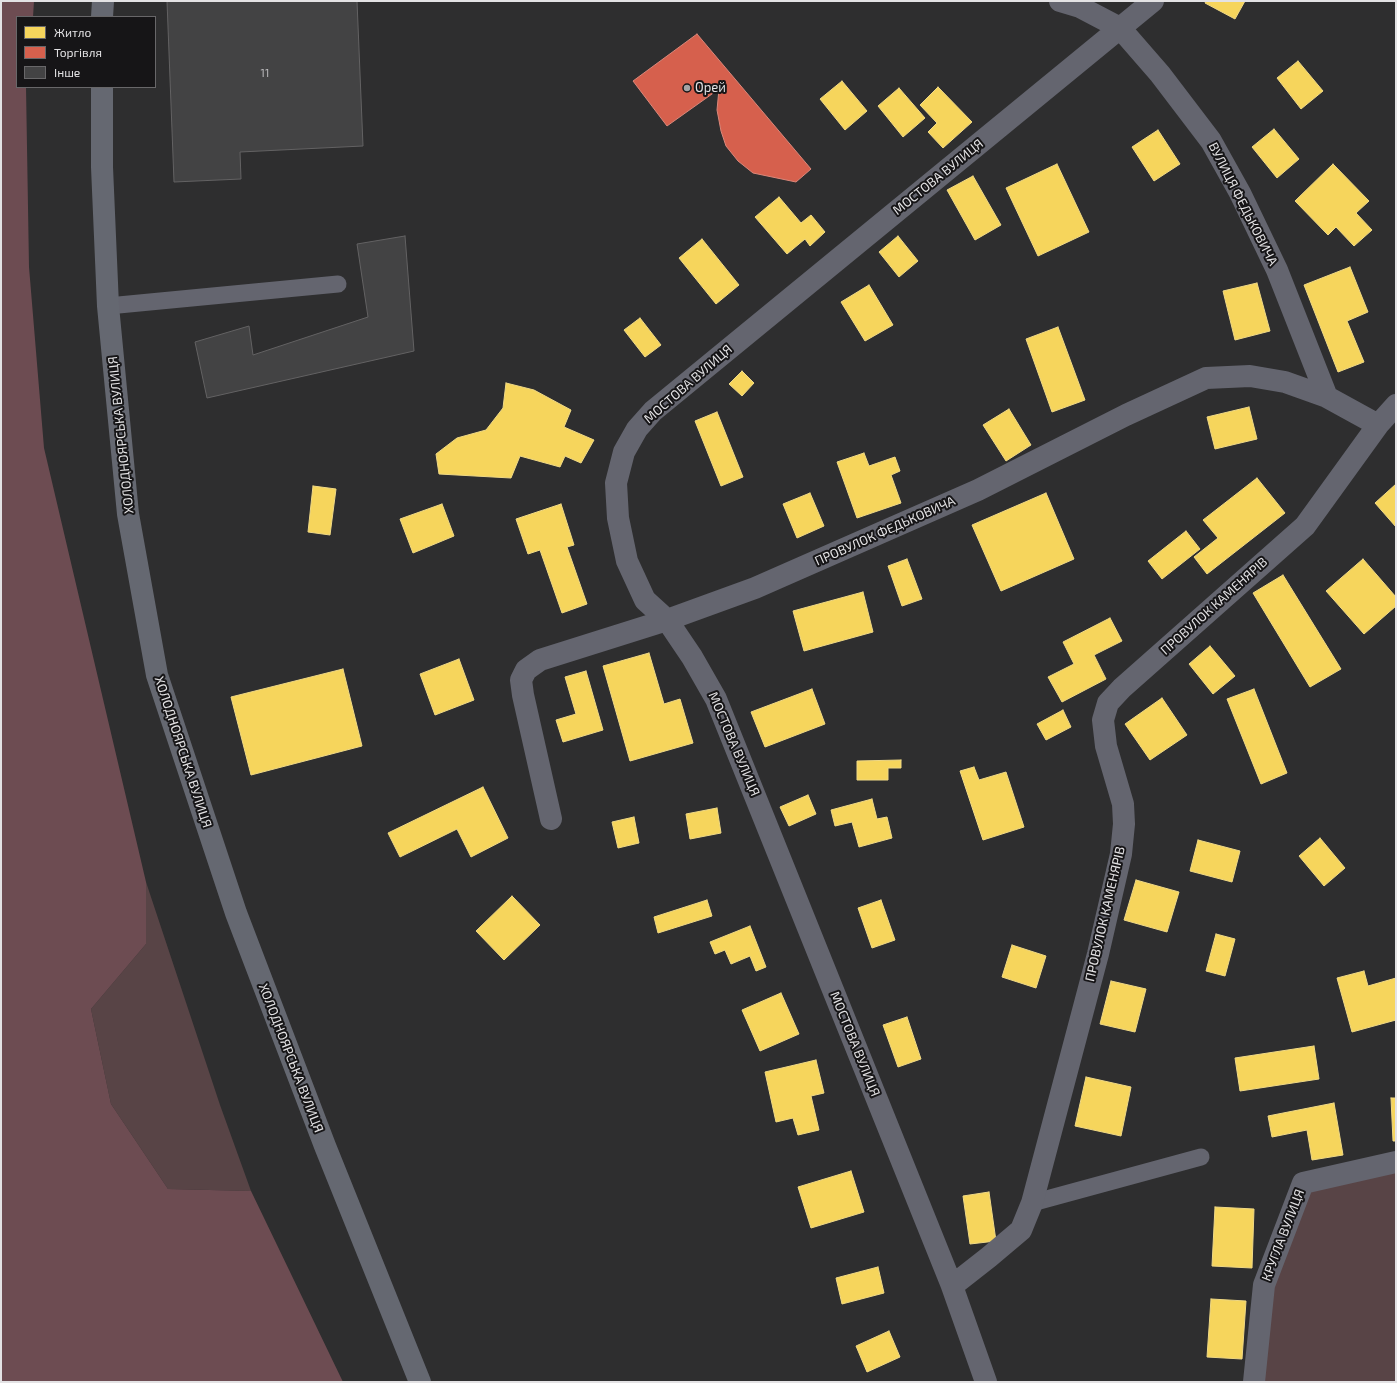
<!DOCTYPE html>
<meta charset="utf-8">
<style>
body{margin:0}
#map{position:relative;width:1397px;height:1383px;overflow:hidden;background:#2e2e2f;font-family:"Exo 2",sans-serif}
canvas{display:block}
.frame{position:absolute;inset:0;border:2px solid #e3e2e4;pointer-events:none}
.legend{position:absolute;left:16px;top:16px;width:140px;height:72px;box-sizing:border-box;background:#161517;border:1px solid #686769;margin:0;padding:5px 7px;list-style:none;font-size:12px;color:#e3e2e4}
.legend li{display:flex;align-items:center;gap:8px;height:20px}
.legend b{width:20px;border:1px solid #686769}
</style>
<div id="map">
<canvas width="1397" height="1383"></canvas>
<div class="frame"></div>
<ul class="legend">
<li><b style="height:11px;background:#f6d55c"></b>Житло</li>
<li><b style="height:11px;background:#d6604d"></b>Торгівля</li>
<li><b style="height:11px;background:#434344"></b>Інше</li>
</ul>
</div>
<script>
const context = document.querySelector('canvas').getContext('2d');
context.lineJoin = 'round';
function fill(path, color) {
  context.fillStyle = color;
  context.fill(path, 'evenodd');
}
function poly(rows) {
  const path = new Path2D();
  for (const r of rows) {
    path.moveTo(r[0], r[1]);
    for (let i = 2; i < r.length; i += 2) path.lineTo(r[i], r[i + 1]);
  }
  return path;
}
function strokePath(path, color, width, dash) {
  context.strokeStyle = color;
  context.lineWidth = width;
  context.lineCap = dash ? 'butt' : 'round';
  context.setLineDash(dash || []);
  context.stroke(path);
}
function drawText(font, color, halo, rows, align = 'center') {
  context.font = font + ' "Exo 2",sans-serif';
  context.lineWidth = 4;
  context.setLineDash([]);
  context.textBaseline = 'middle';
  context.strokeStyle = halo;
  context.fillStyle = color;
  for (const [text, x, y, turn = 0] of rows) {
    context.save();
    context.translate(x, y);
    context.rotate((+turn || 0) * Math.PI / 180);
    context.textAlign = isNaN(turn) ? turn : align;
    if (halo) context.strokeText(text, 0, 0);
    context.fillText(text, 0, 0);
    context.restore();
  }
}
fill(poly([
 [146,882,220,1105,251,1191,168,1189,111,1104,91,1009,146,944],
 [1396,1169,1396,1382,1262,1382,1271,1286,1307,1190]
]), '#584446');
fill(poly([
 [1,1,34,1,33,17,17,17,17,87,26,87,29,267,44,448,146,882,146,944,91,1009,111,1104,168,1189,251,1191,343,1382,1,1382]
]), '#6d4c52');
const homes = poly([
 [1206,1,1245,1,1235,19,1205,3,1206,1],
 [1298,61,1323,91,1301,109,1277,78,1298,61],
 [842,81,867,111,845,130,820,99,842,81],
 [938,87,972,122,943,148,928,132,937,123,920,105,938,87],
 [899,88,925,118,903,137,878,106,899,88],
 [1274,129,1299,159,1277,178,1252,147,1274,129],
 [1158,130,1180,164,1154,181,1132,147,1158,130],
 [1057,164,1089,232,1038,256,1006,188,1057,164],
 [1333,164,1369,201,1356,213,1372,230,1354,246,1336,227,1328,235,1295,201,1333,164],
 [973,176,1001,225,975,240,947,190,973,176],
 [779,197,801,223,811,215,825,232,810,246,805,239,787,254,755,217,779,197],
 [898,236,918,261,899,277,879,252,898,236],
 [702,239,739,285,716,304,679,258,702,239],
 [1350,267,1368,312,1347,321,1364,362,1338,372,1304,285,1350,267],
 [1257,283,1270,331,1235,340,1223,291,1257,283],
 [869,285,893,325,865,341,841,302,869,285],
 [640,318,661,345,645,357,624,330,640,318],
 [1058,327,1085,400,1052,412,1026,339,1058,327],
 [742,371,754,383,742,396,729,384,742,371],
 [506,383,534,390,571,410,564,427,594,440,581,463,565,456,560,467,520,456,511,478,439,474,436,454,457,438,486,430,503,408,506,383],
 [1249,407,1257,439,1215,449,1207,417,1249,407],
 [1009,409,1031,445,1006,461,983,425,1009,409],
 [717,412,743,477,721,486,695,421,717,412],
 [864,453,869,466,895,457,900,471,891,475,901,503,857,518,837,462,864,453],
 [1257,478,1285,513,1207,574,1194,557,1218,538,1203,520,1257,478],
 [1396,484,1396,527,1375,503,1396,484],
 [313,486,336,489,330,535,308,532,313,486],
 [810,493,824,526,797,538,783,504,810,493],
 [1046,493,1074,559,1001,591,972,525,1046,493],
 [442,504,454,536,413,553,400,519,442,504],
 [561,504,574,545,567,547,587,604,562,613,540,550,528,554,516,519,561,504],
 [1186,531,1200,549,1162,579,1148,561,1186,531],
 [907,559,922,599,902,606,888,566,907,559],
 [1363,559,1396,597,1396,606,1364,634,1326,591,1363,559],
 [1283,575,1341,669,1310,687,1253,593,1283,575],
 [863,592,873,632,804,651,793,611,863,592],
 [1110,618,1122,641,1094,655,1106,679,1062,702,1048,677,1074,664,1063,642,1110,618],
 [1210,646,1235,676,1213,694,1189,664,1210,646],
 [649,653,664,704,680,699,693,743,630,761,603,666,649,653],
 [459,659,474,700,435,715,420,674,459,659],
 [343,669,362,746,251,775,231,697,343,669],
 [586,671,603,730,563,742,556,720,576,714,565,677,586,671],
 [812,689,825,724,765,747,751,712,812,689],
 [1254,689,1287,773,1261,784,1227,699,1254,689],
 [1162,698,1187,735,1150,760,1125,724,1162,698],
 [1063,710,1071,727,1046,740,1037,724,1063,710],
 [901,760,901,768,888,768,888,780,857,780,857,761,901,760],
 [974,767,979,780,1006,772,1024,827,983,840,960,771,974,767],
 [483,787,508,838,471,857,457,829,400,857,388,833,483,787],
 [808,795,816,814,789,826,780,807,808,795],
 [872,799,877,819,887,817,892,838,859,847,852,822,835,826,831,810,872,799],
 [717,808,721,833,690,839,686,814,717,808],
 [634,817,639,843,618,848,612,822,634,817],
 [1320,838,1345,868,1324,886,1299,856,1320,838],
 [1198,840,1240,851,1232,882,1190,871,1198,840],
 [1136,880,1179,892,1167,932,1124,920,1136,880],
 [512,896,540,925,504,960,476,931,512,896],
 [707,900,712,916,658,933,654,917,707,900],
 [881,900,895,940,872,948,858,908,881,900],
 [750,926,766,967,756,971,750,956,731,964,725,950,715,954,710,942,750,926],
 [1216,934,1235,939,1225,976,1206,971,1216,934],
 [1012,945,1046,956,1036,988,1002,977,1012,945],
 [1364,971,1368,986,1396,978,1396,1020,1352,1032,1337,978,1364,971],
 [1111,981,1146,989,1135,1032,1100,1024,1111,981],
 [781,993,799,1034,760,1051,742,1010,781,993],
 [907,1017,921,1059,898,1067,883,1025,907,1017],
 [1314,1046,1319,1079,1240,1091,1235,1058,1314,1046],
 [816,1060,824,1093,811,1096,819,1130,798,1135,793,1118,776,1122,765,1072,816,1060],
 [1086,1077,1131,1087,1121,1136,1075,1126,1086,1077],
 [1391,1098,1396,1098,1396,1141,1393,1141,1391,1098],
 [1334,1103,1343,1155,1312,1160,1307,1130,1272,1137,1268,1116,1334,1103],
 [851,1171,864,1212,811,1228,798,1187,851,1171],
 [989,1192,996,1241,970,1244,963,1196,989,1192],
 [1215,1207,1254,1209,1252,1268,1212,1266,1215,1207],
 [878,1267,884,1293,842,1304,836,1278,878,1267],
 [1211,1299,1246,1301,1242,1359,1207,1357,1211,1299],
 [889,1331,900,1357,867,1372,856,1346,889,1331]
]);
fill(homes, '#f6d55c');
strokePath(homes, '#f0d985', 1);
const shops = poly([
 [697,34,811,169,796,182,753,173,738,161,726,146,721,131,717,110,719,89,667,126,633,81,697,34]
]);
fill(shops, '#d6604d');
strokePath(shops, '#da877a', 1);
const building = poly([
 [167,1,357,1,363,146,240,152,241,179,174,182,167,1],
 [405,236,414,351,207,398,195,342,249,326,253,355,368,317,357,244,405,236]
]);
fill(building, '#434344');
strokePath(building, '#636263', 1);
strokePath(poly([
 [108,306,338,284],
 [1032,1203,1201,1157]
]), '#64656f', 17);
strokePath(poly([
 [1060,1,1080,7,1120,28,1160,74,1211,141,1240,193,1277,270,1327,397],
 [551,819,523,695,521,680,526,670,540,660,667,620,755,588,978,490,1126,415,1206,378,1250,376,1285,382,1327,397,1378,425],
 [952,1286,989,1257,1021,1230,1032,1203,1098,954,1121,854,1124,824,1123,804,1106,746,1103,720,1108,703,1122,688,1305,526,1378,425,1396,405],
 [986,1382,952,1286,716,699,692,657,667,620,645,600,627,561,618,518,616,483,624,452,637,429,653,411,1153,1],
 [1254,1382,1264,1285,1303,1183,1396,1162]
]), '#64656f', 22);
strokePath(poly([
 [102,17,103,1],
 [102,87,102,167,108,306,128,514,157,675,236,913,325,1146,420,1382]
]), '#656871', 22);
for (const [x, y, r, color] of [
 [687,88,4,"#a4a3a5"]
]) {
  const dot = new Path2D();
  dot.arc(x, y, r, 0, 2 * Math.PI);
  context.fillStyle = color;
  context.fill(dot);
  strokePath(dot, '#161517', 1.5);
}
drawText('11px', '#bbbabc', null, [
 ["11",265,73]
]);
drawText('13px', '#e3e2e4', '#161517', [
 ["Орей",695,88]
], 'left');
drawText('13px', '#e3e2e4', '#161517', [
 ["МОСТОВА ВУЛИЦЯ",938,177,-39],
 ["ВУЛИЦЯ ФЕДЬКОВИЧА",1243,204,63],
 ["МОСТОВА ВУЛИЦЯ",688,384,-41],
 ["ХОЛОДНОЯРСЬКА ВУЛИЦЯ",121,435,-96],
 ["ПРОВУЛОК ФЕДЬКОВИЧА",885,531,-24],
 ["ПРОВУЛОК КАМЕНЯРІВ",1214,606,-42],
 ["МОСТОВА ВУЛИЦЯ",734,744,67],
 ["ХОЛОДНОЯРСЬКА ВУЛИЦЯ",183,752,72],
 ["ПРОВУЛОК КАМЕНЯРІВ",1105,914,-77],
 ["МОСТОВА ВУЛИЦЯ",855,1044,68],
 ["ХОЛОДНОЯРСЬКА ВУЛИЦЯ",291,1058,69],
 ["КРУГЛА ВУЛИЦЯ",1283,1235,-69]
]);
</script>
